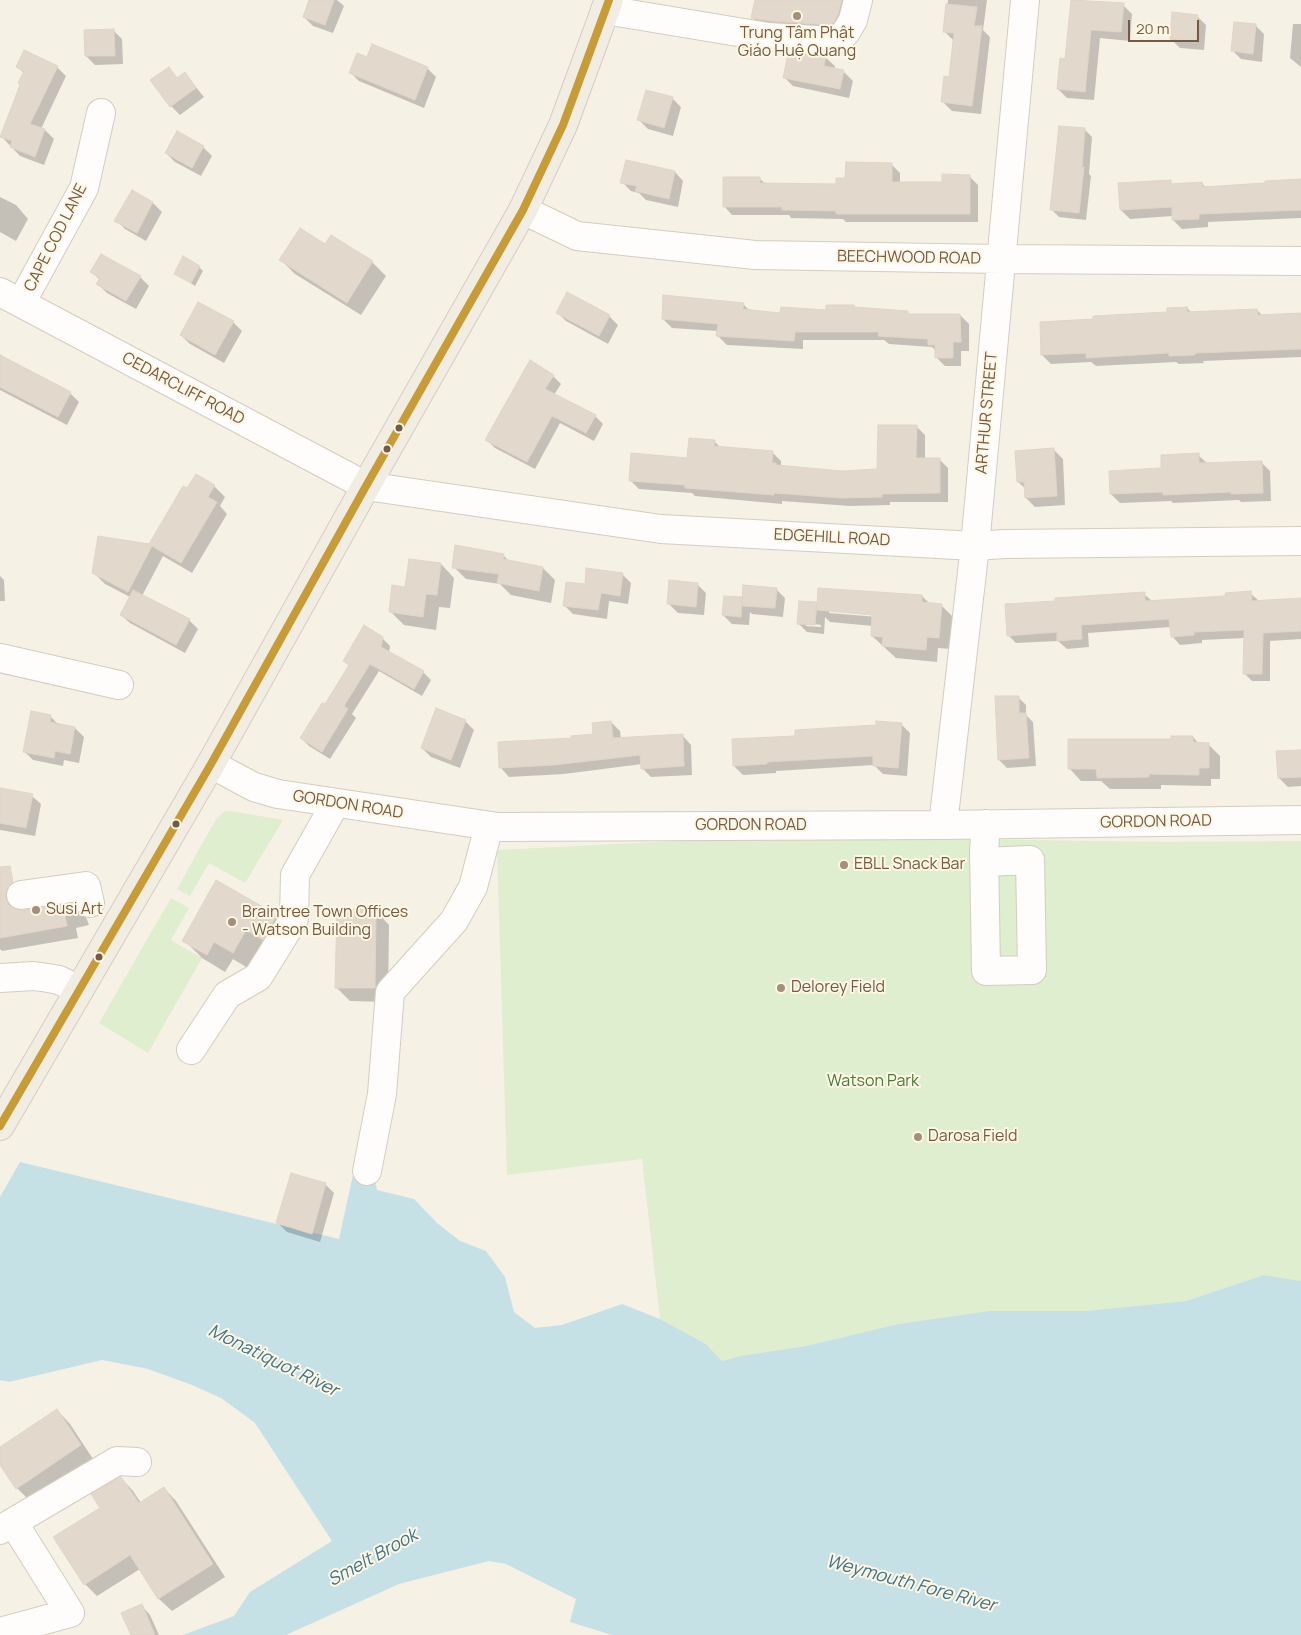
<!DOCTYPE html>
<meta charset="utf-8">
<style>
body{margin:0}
#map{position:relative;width:1301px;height:1635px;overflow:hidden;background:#f6f1e5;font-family:Manrope,sans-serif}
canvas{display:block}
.scale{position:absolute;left:1128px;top:20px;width:71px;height:22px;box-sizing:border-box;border:2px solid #745a44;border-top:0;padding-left:6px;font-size:15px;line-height:18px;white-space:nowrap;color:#745a44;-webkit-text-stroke:4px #fff7e4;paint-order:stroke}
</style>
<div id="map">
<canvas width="1301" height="1635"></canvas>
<div class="scale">20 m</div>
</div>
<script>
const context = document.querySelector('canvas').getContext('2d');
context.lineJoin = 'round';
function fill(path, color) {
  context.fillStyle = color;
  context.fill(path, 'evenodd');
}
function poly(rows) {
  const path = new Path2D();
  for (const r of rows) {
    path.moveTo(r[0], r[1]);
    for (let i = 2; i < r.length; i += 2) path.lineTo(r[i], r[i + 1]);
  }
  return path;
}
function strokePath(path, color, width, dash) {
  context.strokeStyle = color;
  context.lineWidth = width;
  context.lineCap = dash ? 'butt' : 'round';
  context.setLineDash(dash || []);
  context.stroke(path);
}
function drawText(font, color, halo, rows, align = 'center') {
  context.font = font + ' Manrope,sans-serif';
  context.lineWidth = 4;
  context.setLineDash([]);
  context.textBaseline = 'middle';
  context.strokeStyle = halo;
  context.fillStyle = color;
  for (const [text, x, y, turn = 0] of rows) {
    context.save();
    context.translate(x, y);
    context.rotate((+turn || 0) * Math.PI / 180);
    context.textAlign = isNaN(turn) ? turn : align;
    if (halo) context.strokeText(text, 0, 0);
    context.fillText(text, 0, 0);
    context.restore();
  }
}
fill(poly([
 [225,811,231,811,283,820,245,883,209,863,190,896,177,889,216,819],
 [893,838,1168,842,1301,841,1301,1281,1264,1275,1186,1301,1085,1311,989,1311,898,1324,806,1346,740,1356,722,1361,706,1344,660,1319,642,1159,507,1175,497,850,678,841],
 [171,898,189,908,171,940,202,958,148,1053,99,1023]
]), '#deeece');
fill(poly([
 [20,1162,339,1239,354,1170,373,1172,377,1190,414,1199,437,1223,460,1241,486,1251,505,1277,514,1312,535,1328,562,1325,622,1304,660,1319,706,1344,722,1361,740,1356,806,1346,898,1324,989,1311,1085,1311,1186,1301,1264,1275,1301,1281,1301,1635,612,1635,570,1622,576,1599,506,1564,489,1561,399,1584,286,1635,183,1635,234,1616,250,1592,332,1541,255,1423,221,1398,192,1385,148,1369,102,1360,9,1382,0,1380,0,1197]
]), '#c6e1e6');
fill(poly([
 [310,0,337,0,344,6,333,33,313,26,304,17],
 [756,0,866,0,856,32,771,36,753,18],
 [948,0,987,0,983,30,990,37,981,114,952,111,943,102,950,78,953,40,944,31],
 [1073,0,1123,5,1132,14,1130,41,1100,38,1094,100,1067,98,1058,89,1066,60],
 [1197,16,1206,25,1204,50,1180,48,1171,39],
 [1293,24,1301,24,1301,67,1290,58],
 [1255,25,1264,34,1262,62,1241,59,1232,50],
 [113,30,122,39,123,64,95,65,86,56],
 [25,52,57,67,66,76,41,129,45,130,54,139,44,165,20,156,2,137,24,73,18,67],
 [789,55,826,58,835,66,834,70,844,72,853,81,849,98,793,86,784,77],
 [367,58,427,68,436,77,424,108,359,81,350,72],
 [169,69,178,79,185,74,204,97,180,115,171,106],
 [672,98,681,107,673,136,648,129,639,120],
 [1084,129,1092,137,1089,174,1091,176,1086,220,1059,217,1051,209],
 [203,147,212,156,201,176,175,162,166,153],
 [891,164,900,173,900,184,943,183,969,176,978,185,978,222,846,222,843,219,791,218,789,215,732,215,724,206,760,179,766,184,838,185,846,179],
 [675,172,683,181,678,207,646,200,639,193,631,191,622,182],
 [1301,180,1301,218,1208,222,1208,227,1182,229,1173,220,1173,216,1130,219,1121,210,1170,182,1173,185,1202,183,1206,188],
 [132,191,153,203,162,212,146,241,125,229,116,220],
 [0,197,16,205,28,219,16,241,0,232],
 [325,246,372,262,386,276,361,315,295,274,281,260],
 [199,267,203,271,195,286,176,273],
 [92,272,140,277,149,286,136,309,107,293,98,284,100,280],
 [743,304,750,311,782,315,827,312,854,306,856,309,908,313,911,315,960,315,969,324,969,351,961,351,961,366,945,366,936,357,936,351,932,347,889,344,884,340,803,340,803,349,727,345,718,336,718,331,672,328,663,319],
 [1187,308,1192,313,1257,310,1263,316,1301,314,1301,357,1203,361,1204,363,1179,364,1176,362,1096,366,1091,362,1051,364,1042,355,1095,320,1168,313],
 [557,312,609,316,618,325,608,344,566,321],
 [233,322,242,331,224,363,190,344,181,335],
 [0,354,6,360,70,393,79,402,67,425,0,390],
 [553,376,561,384,554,395,595,416,603,424,594,441,560,423,535,469,495,448,487,440],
 [916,426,925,435,925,459,939,459,948,468,948,502,890,502,890,505,850,506,782,501,782,504,695,496,692,493,639,489,630,480,688,459,714,441,721,448,772,452,781,461,781,467,842,472,878,470],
 [1054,450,1063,459,1065,505,1035,507,1026,498,1026,489,1018,482],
 [1198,455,1208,464,1261,462,1270,471,1271,501,1241,502,1239,500,1173,503,1171,501,1120,503,1111,494,1110,473,1163,470],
 [214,486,225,497,220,506,227,514,192,573,163,556,142,596,189,620,198,629,185,653,130,623,121,615,130,597,105,584,94,573,149,546,187,490],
 [503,555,510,562,543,568,555,580,551,603,511,595,500,584,466,579,454,567],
 [441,564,454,578,450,608,439,607,436,630,404,625,390,611,406,588],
 [622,574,631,583,628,604,609,601,607,619,573,614,564,605,586,586],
 [0,576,4,580,5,601,0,601],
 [697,584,706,593,704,615,678,613,669,604],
 [776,589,785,598,783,617,752,614,750,612,749,625,732,624,723,615,741,599,743,601],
 [1250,593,1259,601,1301,600,1301,639,1270,641,1270,681,1252,681,1244,673,1245,638,1202,640,1202,643,1180,645,1172,636,1171,627,1088,633,1089,647,1067,649,1058,641,1016,643,1008,635,1056,602,1144,594,1152,601,1227,597],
 [922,596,930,604,941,605,953,617,951,649,938,648,937,662,896,658,872,636,873,626,830,622,825,617,824,634,807,632,798,623,816,603,818,605],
 [829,610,879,614,878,617,829,613],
 [806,623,821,625,821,627,806,626],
 [382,638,390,646,389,653,423,672,431,680,422,696,379,671,352,714,356,718,330,759,309,746,301,738,325,706,350,666,344,660],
 [1018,697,1026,705,1026,715,1033,722,1036,766,1007,768,999,760],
 [50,716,59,725,75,728,84,737,79,763,64,760,63,766,33,760,24,751],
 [465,721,474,730,460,768,431,757,422,748],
 [611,722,620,731,621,739,683,736,691,745,692,775,651,777,642,768,642,764,564,774,509,777,501,768,499,743,573,739,594,735],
 [901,724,910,733,907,776,883,774,874,765,776,771,776,773,743,775,734,766,797,737],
 [1193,737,1199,744,1208,744,1220,756,1220,779,1211,779,1211,786,1161,785,1161,789,1110,789,1101,781,1081,781,1070,769,1172,741],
 [1301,751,1301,786,1288,787,1279,778],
 [0,796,32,796,41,804,35,836,0,830],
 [9,886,21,898,18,902,17,911,74,905,86,917,89,925,76,928,78,938,2,951,0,949,0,888],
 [376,911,389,925,388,1002,350,1001,336,987],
 [276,916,294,934,251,970,233,959,225,972,202,958,184,940],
 [325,1184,334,1193,320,1242,287,1232,278,1223],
 [57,1410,70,1424,93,1459,30,1501,17,1488,0,1463,0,1448],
 [121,1478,133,1491,141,1503,164,1488,176,1501,225,1577,172,1611,159,1599,140,1569,97,1596,85,1584,102,1508],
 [142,1606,150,1615,159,1635,132,1635]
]), '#0003');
const building = poly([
 [309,0,334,0,325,25,303,17,309,0],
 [755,0,842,0,838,14,834,22,830,25,770,21,751,18,755,0],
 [1071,0,1124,3,1121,32,1091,30,1085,92,1057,89,1060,58,1065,59,1071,0],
 [946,4,977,7,974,26,982,26,972,106,941,102,944,76,949,77,954,33,943,32,946,4],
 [1172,12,1198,15,1196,42,1170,39,1172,12],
 [1234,22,1256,24,1253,54,1231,51,1234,22],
 [114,29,115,56,85,56,84,30,114,29],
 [372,44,428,67,415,100,349,73,357,53,367,57,372,44],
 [24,50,58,66,30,124,45,129,35,157,10,147,12,141,0,137,20,85,18,83,24,71,16,67,24,50],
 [788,54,826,56,824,66,844,70,840,89,783,78,788,54],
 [169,67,177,78,185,72,196,88,170,107,150,80,169,67],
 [646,90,673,97,664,128,637,120,646,90],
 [1059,126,1085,128,1082,167,1084,167,1079,213,1050,210,1059,126],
 [177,131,204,146,192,168,165,153,177,131],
 [626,160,675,171,669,199,635,191,637,186,620,183,626,160],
 [846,162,892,163,892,182,942,182,942,174,970,175,970,214,836,214,836,211,782,210,782,207,723,207,723,177,760,177,760,183,836,184,836,178,845,178,846,162],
 [1301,179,1301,210,1199,214,1199,219,1172,220,1172,207,1120,210,1118,183,1171,180,1171,184,1202,182,1203,187,1265,183,1265,181,1301,179],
 [132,190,153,202,137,233,114,221,132,190],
 [300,228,325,244,331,235,373,261,347,303,279,260,300,228],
 [101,254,141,276,126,301,96,284,100,278,90,272,101,254],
 [183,256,200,266,191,283,174,274,183,256],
 [567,292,610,315,599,336,556,313,567,292],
 [663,295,744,303,743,309,780,313,781,307,826,310,826,305,854,305,854,307,908,311,908,314,960,314,961,342,953,342,953,358,935,358,935,345,928,345,928,339,878,336,879,332,795,332,794,341,716,336,718,324,662,319,663,295],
 [198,302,234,321,215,355,180,335,198,302],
 [1187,307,1187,312,1257,309,1258,315,1301,313,1301,349,1195,353,1195,355,1169,356,1169,353,1086,358,1086,353,1041,355,1040,322,1093,319,1093,316,1167,312,1167,308,1187,307],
 [0,355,71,392,58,417,0,387,0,355],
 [530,360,554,375,545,389,596,415,586,433,552,416,527,462,485,440,530,360],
 [878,425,917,425,916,458,940,458,940,493,882,494,882,497,841,498,774,493,774,495,685,488,685,485,629,481,631,453,687,458,689,438,715,440,714,446,773,451,772,463,776,463,776,465,842,471,877,469,878,425],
 [1054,448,1057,496,1025,498,1024,482,1017,482,1015,451,1054,448],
 [1199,453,1199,463,1262,461,1263,493,1231,494,1231,492,1163,495,1163,492,1110,494,1109,471,1161,468,1161,455,1199,453],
 [196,474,215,485,208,497,217,502,181,563,152,546,128,592,92,573,98,536,149,544,183,486,187,488,196,474],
 [455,545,504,554,503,559,543,567,539,591,497,583,499,574,452,568,455,545],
 [409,559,441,563,437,595,426,594,423,617,389,612,392,585,405,587,409,559],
 [586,568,623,573,620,596,601,593,598,610,563,606,566,582,585,584,586,568],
 [669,580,698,583,696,607,667,604,669,580],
 [743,585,777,588,775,608,742,606,743,585],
 [818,588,922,595,922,602,942,604,939,638,927,637,926,650,882,646,883,637,871,636,872,615,817,610,818,588],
 [133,590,190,619,176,645,120,615,133,590],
 [1251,591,1252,601,1301,598,1301,631,1263,633,1262,674,1243,674,1244,630,1194,632,1194,635,1171,637,1169,619,1081,625,1082,639,1057,641,1057,632,1007,636,1005,604,1055,601,1055,598,1145,592,1145,601,1225,596,1225,593,1251,591],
 [724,596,742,597,741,617,722,615,724,596],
 [799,601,817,602,815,625,797,624,799,601],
 [364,625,383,637,381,647,424,671,414,689,370,664,344,706,348,709,322,752,300,738,322,703,325,704,349,665,343,661,364,625],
 [995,696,1019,696,1019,713,1026,713,1029,758,998,760,995,696],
 [436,708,466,720,451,760,421,748,436,708],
 [31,711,51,715,50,722,75,727,70,754,55,751,54,758,23,752,31,711],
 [611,721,613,738,683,734,684,766,641,769,640,755,554,765,499,768,498,742,572,738,571,736,593,734,592,723,611,721],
 [876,721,902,723,898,768,873,766,873,756,767,762,767,764,733,766,732,739,795,736,795,730,876,725,876,721],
 [1171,736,1193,736,1193,742,1209,743,1209,768,1199,768,1199,775,1149,774,1149,777,1097,778,1096,769,1068,769,1068,739,1171,739,1171,736],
 [1301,750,1301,777,1278,778,1276,751,1301,750],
 [0,788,33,794,26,828,0,823,0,788],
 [10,866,13,882,7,889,6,897,8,904,15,909,23,910,74,903,78,913,65,916,67,926,0,938,0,867,10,866],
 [216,880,277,915,263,940,246,930,233,953,214,942,207,955,182,941,216,880],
 [337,909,376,910,375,988,335,988,337,909],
 [291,1173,326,1183,312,1234,276,1223,291,1173],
 [57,1409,81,1445,16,1489,0,1465,0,1447,57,1409],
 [121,1477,139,1503,164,1487,213,1564,158,1599,130,1555,84,1585,53,1537,100,1508,91,1494,121,1477],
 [142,1604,155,1635,131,1635,121,1613,142,1604]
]);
fill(building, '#e2d8cc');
strokePath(building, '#dfd4c7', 1);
const minor = poly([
 [605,10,768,37,832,41,840,38,846,32,853,20,858,0],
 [523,210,577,236,755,255,1000,259,1301,261],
 [0,292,366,486,661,529,975,546,1004,544,1301,541],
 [21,303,84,188,101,113],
 [0,658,119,685],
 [211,764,254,787,278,794,498,827,943,825,1301,820],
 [943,825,975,546,1025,0],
 [984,862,1030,860,1032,970,986,971,984,851,986,824],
 [21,895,86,886,90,903],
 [0,978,34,976,48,978,59,980,79,990],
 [191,1050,227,995,258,977,294,919,295,875,335,804],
 [367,1171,382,1094,390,992,454,921,473,887,489,826],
 [0,1530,117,1461,137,1462],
 [0,1632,70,1613,13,1522]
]);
const major = poly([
 [0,1126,211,764,366,486,523,210,563,125,609,0]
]);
strokePath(minor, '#d5ccc0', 30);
strokePath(major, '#d5ccc2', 30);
strokePath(minor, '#fefdfb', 28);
strokePath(major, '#f2ede2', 28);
strokePath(poly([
 [0,1126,211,764,366,486,523,210,563,125,609,0]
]), '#c79b36', 8);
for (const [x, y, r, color] of [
 [797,16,5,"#a28f7c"],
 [399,428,4.5,"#745a44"],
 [387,449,4.5,"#745a44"],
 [176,824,4.5,"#745a44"],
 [844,865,5,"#a28f7c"],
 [36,910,5,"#a28f7c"],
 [232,922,5,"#a28f7c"],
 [99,957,4.5,"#745a44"],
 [781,988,5,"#a28f7c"],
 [918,1137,5,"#a28f7c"]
]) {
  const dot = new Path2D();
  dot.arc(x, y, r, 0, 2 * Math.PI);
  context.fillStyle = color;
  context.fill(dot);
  strokePath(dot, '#fff7e4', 2);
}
drawText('16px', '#745a44', '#fff7e4', [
 ["Trung Tâm Phật",797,34,"center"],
 ["Giáo Huệ Quang",797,52,"center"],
 ["EBLL Snack Bar",854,865],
 ["Susi Art",46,910],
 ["Braintree Town Offices",242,913],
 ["- Watson Building",242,931],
 ["Delorey Field",791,988],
 ["Darosa Field",928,1137]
], 'left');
drawText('16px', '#745a44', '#fff7e4', [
 ["CAPE COD LANE",56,238,-63],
 ["BEECHWOOD ROAD",909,258,1],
 ["CEDARCLIFF ROAD",183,389,28],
 ["ARTHUR STREET",987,413,-85],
 ["EDGEHILL ROAD",832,538,3],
 ["GORDON ROAD",348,805,9],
 ["GORDON ROAD",1156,822,-1],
 ["GORDON ROAD",751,826]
]);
drawText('16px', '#487a3c', '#fff7e4', [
 ["Watson Park",873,1082]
]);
drawText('italic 18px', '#3d7589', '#fff7e4', [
 ["Monatiquot River",273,1361,26],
 ["Smelt Brook",373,1558,-29],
 ["Weymouth Fore River",911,1584,15]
]);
</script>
